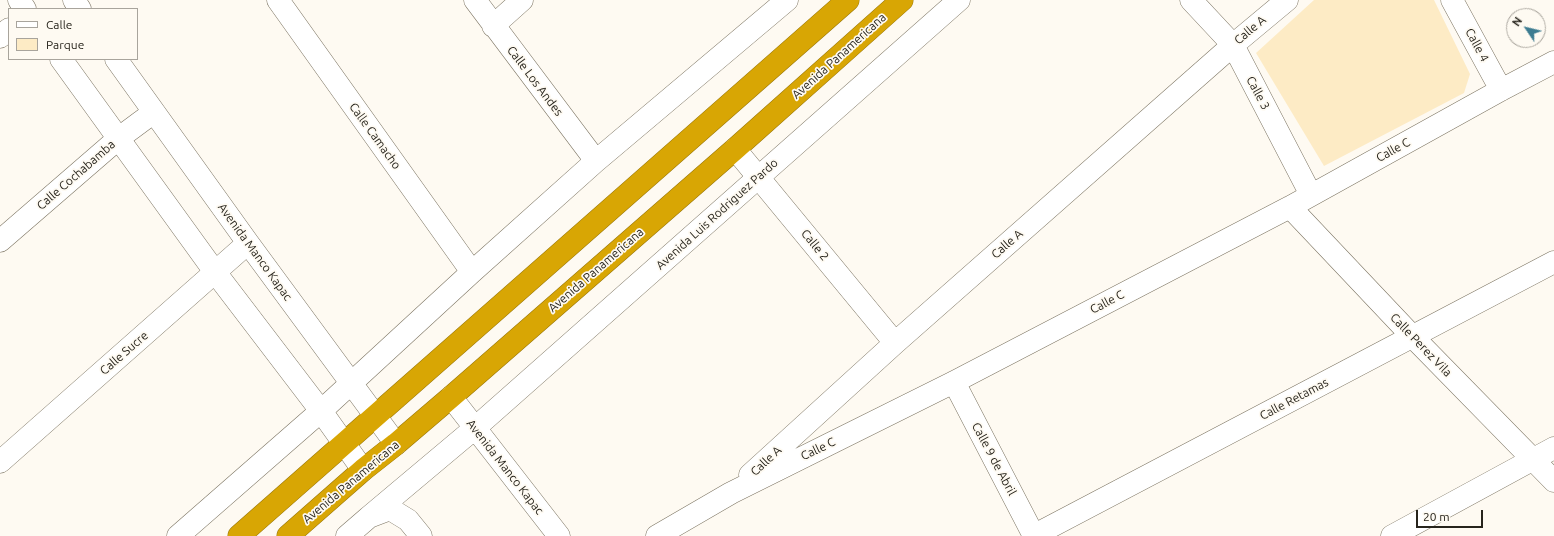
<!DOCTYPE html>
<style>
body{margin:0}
#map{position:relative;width:1554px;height:536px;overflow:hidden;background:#fefaf2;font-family:Ubuntu,sans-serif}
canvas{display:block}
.legend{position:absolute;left:8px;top:8px;width:130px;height:52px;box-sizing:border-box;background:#fefaf2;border:1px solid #a8a49c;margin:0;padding:5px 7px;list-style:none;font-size:12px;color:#27241c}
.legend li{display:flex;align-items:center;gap:8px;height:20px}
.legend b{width:20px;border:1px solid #a8a49c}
.north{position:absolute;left:1506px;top:8px;width:40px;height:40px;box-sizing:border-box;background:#fefaf2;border:1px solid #a8a49c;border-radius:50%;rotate:305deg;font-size:11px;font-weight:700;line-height:16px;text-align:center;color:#27241c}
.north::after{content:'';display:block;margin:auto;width:14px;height:18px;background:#3d7c91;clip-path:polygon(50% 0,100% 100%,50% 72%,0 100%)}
.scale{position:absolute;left:1416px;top:510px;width:67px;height:18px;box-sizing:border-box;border:2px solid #27241c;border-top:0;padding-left:5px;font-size:12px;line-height:14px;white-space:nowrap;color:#27241c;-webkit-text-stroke:3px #fefaf2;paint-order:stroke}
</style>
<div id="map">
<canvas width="1554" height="536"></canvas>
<ul class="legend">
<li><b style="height:5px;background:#fff"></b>Calle</li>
<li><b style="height:11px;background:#fdebc5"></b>Parque</li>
</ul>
<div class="north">N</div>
<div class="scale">20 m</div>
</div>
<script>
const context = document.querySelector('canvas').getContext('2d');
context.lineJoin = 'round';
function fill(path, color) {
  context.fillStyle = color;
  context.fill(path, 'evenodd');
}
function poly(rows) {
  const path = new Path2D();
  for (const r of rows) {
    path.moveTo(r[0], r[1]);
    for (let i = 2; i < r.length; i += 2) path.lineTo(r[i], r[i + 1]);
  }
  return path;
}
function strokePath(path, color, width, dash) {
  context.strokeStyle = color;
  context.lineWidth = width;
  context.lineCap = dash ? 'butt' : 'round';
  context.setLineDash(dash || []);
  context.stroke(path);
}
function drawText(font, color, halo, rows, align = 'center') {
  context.font = font + ' Ubuntu,sans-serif';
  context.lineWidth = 3.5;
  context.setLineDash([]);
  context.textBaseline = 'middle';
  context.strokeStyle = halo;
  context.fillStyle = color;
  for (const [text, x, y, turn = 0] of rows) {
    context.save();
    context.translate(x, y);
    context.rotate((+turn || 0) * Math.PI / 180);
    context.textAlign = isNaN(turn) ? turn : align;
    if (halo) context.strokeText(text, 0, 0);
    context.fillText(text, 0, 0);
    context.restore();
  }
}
fill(poly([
 [1314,0,1434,0,1470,74,1464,93,1324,166,1256,53]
]), '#fdebc5');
const minor = poly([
 [19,0,25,9],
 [74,0,80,9],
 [278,0,472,272],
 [475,0,596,161],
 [1191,0,1233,45,1311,195],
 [1452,0,1501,90],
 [493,26,522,0],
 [0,37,9,29],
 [61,59,215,272,321,411,363,470],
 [116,59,248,243,396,444],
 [735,149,895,343],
 [1290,207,1412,336,1554,481],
 [0,241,119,138,154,112],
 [954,382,1034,536],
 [451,397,559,536],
 [0,462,248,243],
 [750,475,895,343,1233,45,1287,0],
 [369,517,475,428,959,0],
 [178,536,321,411,472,272,596,161,787,0],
 [347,536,369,517,390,509,408,520,421,536],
 [657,536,731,493,954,382,1290,207,1501,90,1554,62],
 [1033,536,1554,262],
 [1392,536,1554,448]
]);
const highway = poly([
 [239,536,848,0],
 [288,536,363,470,396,444,451,397,735,149,902,0]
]);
strokePath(minor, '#7c7462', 23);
strokePath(highway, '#9a780c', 23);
strokePath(minor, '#fff', 22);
strokePath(highway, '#d8a604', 22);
drawText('12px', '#27241c', '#fefaf2', [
 ["Calle A",1250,30,-40],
 ["Calle 4",1477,45,62],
 ["Avenida Panamericana",839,56,-42],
 ["Calle Los Andes",535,81,53],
 ["Calle 3",1258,93,62],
 ["Calle Camacho",375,136,54],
 ["Calle C",1393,150,-29],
 ["Calle Cochabamba",76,175,-41],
 ["Avenida Luis Rodriguez Pardo",717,214,-42],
 ["Calle A",1007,244,-41],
 ["Calle 2",815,245,51],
 ["Avenida Manco Kapac",255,252,54],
 ["Avenida Panamericana",596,270,-41],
 ["Calle C",1107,302,-28],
 ["Calle Perez Vila",1421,345,46],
 ["Calle Sucre",124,353,-41],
 ["Calle Retamas",1294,399,-28],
 ["Calle C",818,449,-26],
 ["Calle 9 de Abril",994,459,62],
 ["Calle A",766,461,-43],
 ["Avenida Manco Kapac",505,467,52],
 ["Avenida Panamericana",351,482,-40]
]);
</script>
